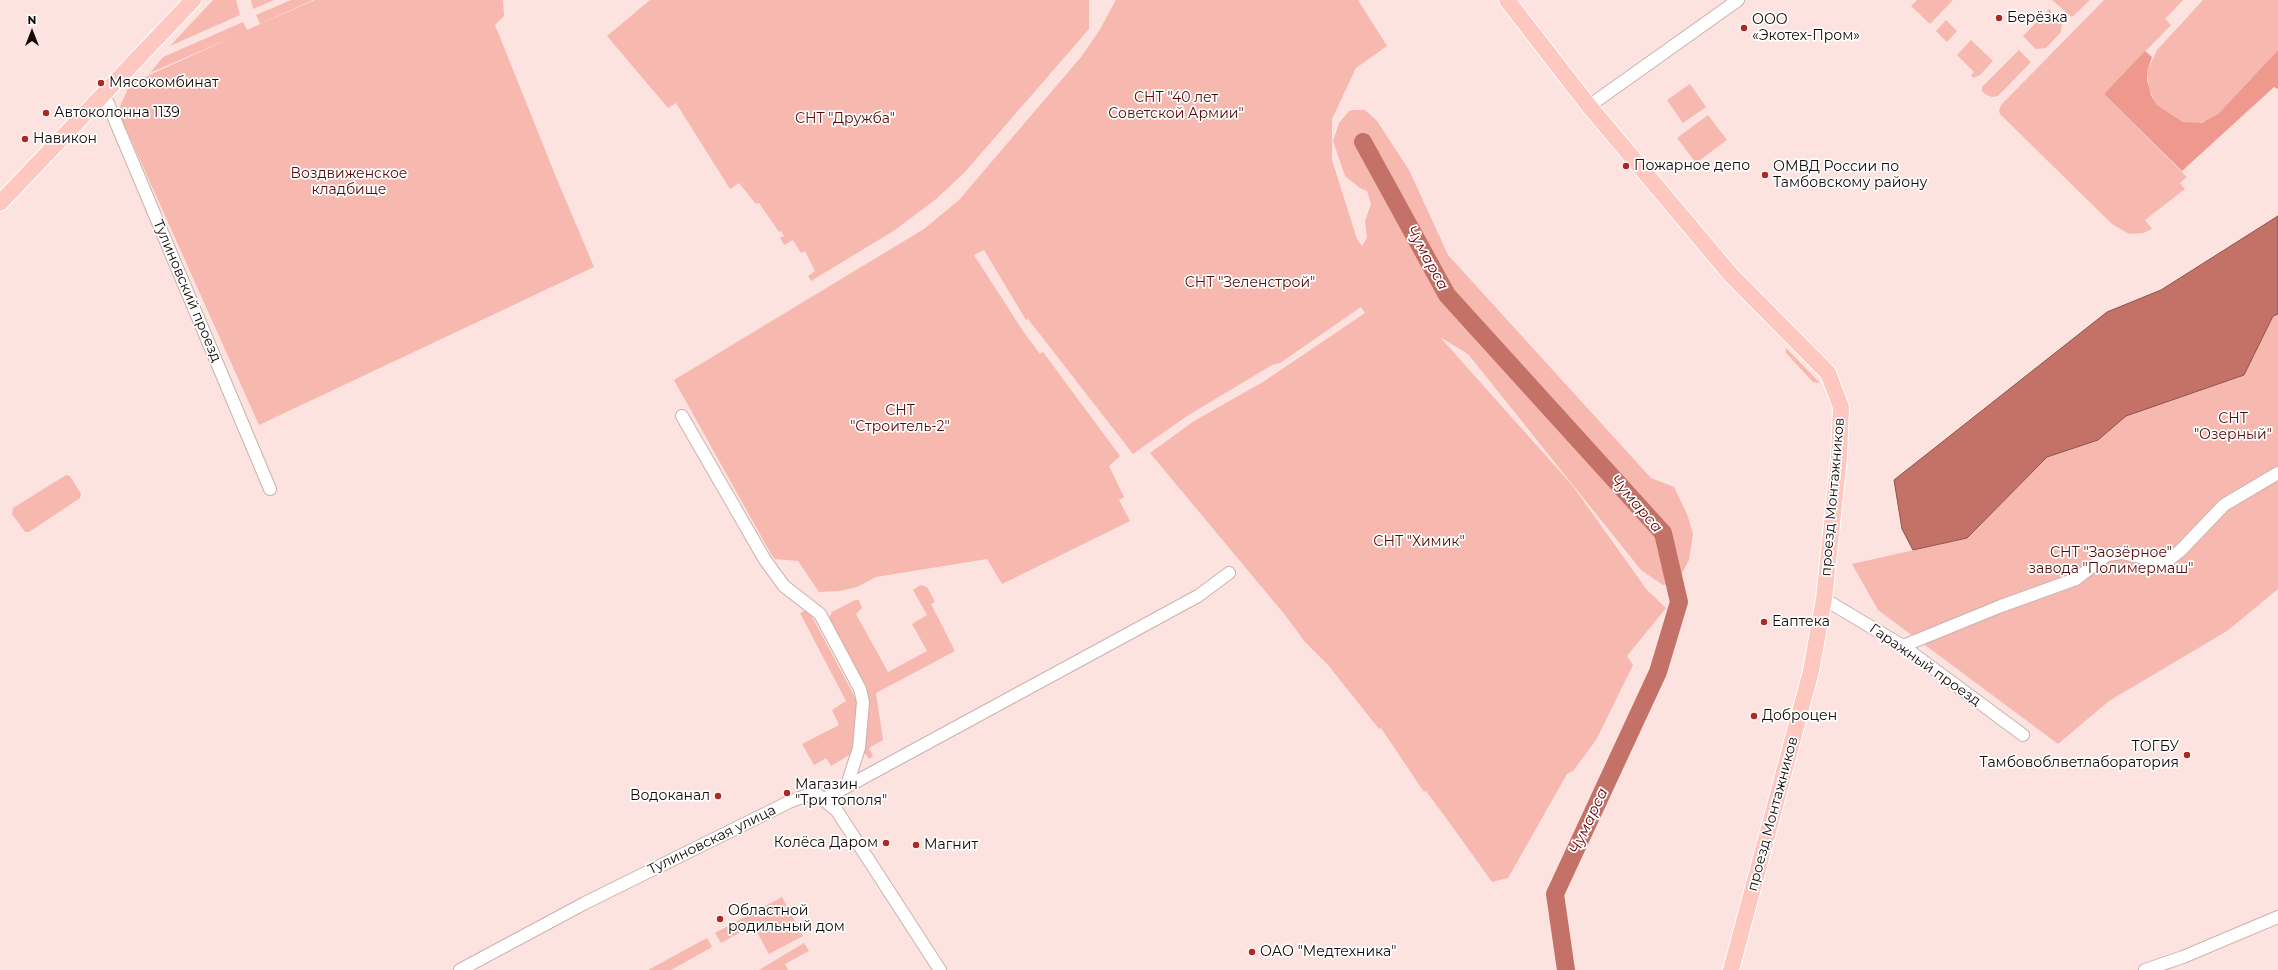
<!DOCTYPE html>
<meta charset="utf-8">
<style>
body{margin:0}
#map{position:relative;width:2278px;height:970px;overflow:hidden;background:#fde3df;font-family:Montserrat,sans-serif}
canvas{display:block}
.north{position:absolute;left:12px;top:12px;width:40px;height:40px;-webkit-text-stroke:3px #fff;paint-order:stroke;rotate:0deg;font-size:11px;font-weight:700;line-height:16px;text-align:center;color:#110908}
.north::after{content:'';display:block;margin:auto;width:14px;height:18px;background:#110908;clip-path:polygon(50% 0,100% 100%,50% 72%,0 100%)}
</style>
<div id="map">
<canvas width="2278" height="970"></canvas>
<div class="north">N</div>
</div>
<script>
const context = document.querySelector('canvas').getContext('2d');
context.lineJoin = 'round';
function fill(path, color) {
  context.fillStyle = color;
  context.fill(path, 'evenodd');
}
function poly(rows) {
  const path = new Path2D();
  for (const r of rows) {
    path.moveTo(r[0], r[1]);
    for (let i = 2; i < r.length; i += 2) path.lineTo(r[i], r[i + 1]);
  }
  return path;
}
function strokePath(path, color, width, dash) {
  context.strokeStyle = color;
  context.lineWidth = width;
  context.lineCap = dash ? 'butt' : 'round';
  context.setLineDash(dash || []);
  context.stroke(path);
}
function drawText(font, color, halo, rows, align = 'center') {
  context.font = font + ' Montserrat,sans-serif';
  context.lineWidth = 3.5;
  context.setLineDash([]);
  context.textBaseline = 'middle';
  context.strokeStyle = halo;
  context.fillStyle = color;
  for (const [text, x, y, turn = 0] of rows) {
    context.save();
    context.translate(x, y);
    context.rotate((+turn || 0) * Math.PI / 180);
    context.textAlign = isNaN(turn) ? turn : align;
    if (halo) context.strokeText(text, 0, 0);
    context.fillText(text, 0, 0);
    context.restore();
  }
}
fill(poly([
 [213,0,236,0,240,15,170,46],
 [251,0,274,0,253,9],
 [291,0,313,0,260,24,256,15],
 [315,0,503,0,504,16,495,25,556,177,594,267,259,425,118,111,130,84,235,36,150,73,163,57,243,22,247,30],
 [650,0,1089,0,1089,29,964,173,936,199,895,230,811,281,808,276,815,271,805,251,801,253,793,240,784,245,780,238,784,236,781,231,779,232,759,203,756,204,739,183,730,189,676,103,668,108,607,36],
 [1116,0,1358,0,1387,46,1356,68,1332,119,1332,160,1357,239,1362,246,1367,238,1365,221,1371,204,1367,191,1360,188,1345,176,1333,141,1339,123,1349,111,1354,110,1365,110,1377,121,1409,170,1448,255,1651,478,1674,487,1687,514,1693,534,1689,560,1677,583,1663,585,1641,570,1468,354,1440,337,1572,485,1647,590,1666,608,1627,656,1633,665,1596,740,1573,771,1567,774,1508,878,1492,882,1449,822,1426,791,1424,792,1381,728,1379,729,1328,665,1305,642,1285,615,1150,453,1194,421,1263,382,1365,313,1361,307,1280,363,1272,365,1187,416,1133,454,1028,319,1026,320,984,250,974,255,1023,331,1040,354,1043,352,1120,456,1109,466,1124,497,1119,500,1130,521,1002,584,987,559,876,577,857,587,840,591,819,592,798,561,775,559,771,554,674,380,924,229,959,200,1081,57,1099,31],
 [1917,0,1953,0,1930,24,1911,6],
 [2052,0,2090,0,2072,17],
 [2104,0,2183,0,2165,19,2171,25,2104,94,2187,177,2180,183,2185,189,2145,220,2152,229,2143,233,2129,234,2112,224,2000,114,1999,111,2001,105],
 [2203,0,2278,0,2278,50,2218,114,2208,121,2195,124,2183,122,2157,105,2149,89,2147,72,2157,50],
 [2049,9,2062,22,2061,32,2046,48,2036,49,2023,36],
 [1946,20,1957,31,1947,42,1936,31],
 [1971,40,1993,61,1980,75,1973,78,1971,75,1974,72,1957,55],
 [2019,50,2031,62,1998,96,1992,97,1985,94,1982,91,1982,87],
 [1690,84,1706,107,1683,123,1667,100],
 [1708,115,1727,140,1696,163,1677,138],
 [2278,314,2278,589,2227,631,2109,701,2058,744,1878,610,1852,564,1967,538,2047,457,2098,440,2126,416,2244,375,2273,316],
 [1786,348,1820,383,1813,382,1786,353],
 [66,475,70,476,81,494,80,498,29,532,25,532,12,514,13,508],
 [921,585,927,587,935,602,931,604,955,651,876,693,883,740,869,748,873,756,869,759,864,752,869,697,830,624,830,616,832,612,855,600,859,600,862,608,856,614,888,672,927,651,912,624,927,615,913,590],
 [808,609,858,703,854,752,831,766,826,758,814,765,802,744,839,725,832,710,846,701,800,613],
 [782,897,803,936,769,954,753,925,721,943,715,933],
 [707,938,712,947,671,970,648,970],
 [804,943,809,951,785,964,788,970,759,970]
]), '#f6b8af');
fill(poly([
 [2278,50,2278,89,2274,87,2182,171,2104,94,2145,51,2152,57,2147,72,2147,80,2151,95,2157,105,2183,122,2202,123,2218,114]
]), '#ef998e');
const water = poly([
 [2278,216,2278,314,2273,316,2244,375,2126,416,2098,440,2047,457,1967,538,1913,550,1902,529,1894,480,2107,312,2161,290,2278,216]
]);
fill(water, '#c47267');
strokePath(water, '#8e524a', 1);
strokePath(poly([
 [1363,142,1447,295,1663,533,1679,602,1658,672,1555,894,1566,970]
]), '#c47267', 18);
const minor = poly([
 [104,94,270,489],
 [1589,106,1738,0],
 [682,416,765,560,784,586,820,614,860,689,863,702,859,748,847,785],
 [1824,599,1903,646,2023,735],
 [1903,646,2001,606,2076,579,2107,555,2122,553,2144,558,2153,564,2166,562,2180,551,2224,505,2278,473],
 [824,799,1198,596,1229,573],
 [460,970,585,903,789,802,810,794,818,795,837,811,940,970],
 [2145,970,2183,957,2278,917]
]);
const major = poly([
 [1507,0,1589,106,1731,275,1828,373,1841,407,1839,458,1824,599,1811,671,1731,970],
 [0,203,193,0]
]);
strokePath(minor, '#cab2ae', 14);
strokePath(major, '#fff', 18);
strokePath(minor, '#fff', 12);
strokePath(major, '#fec7bf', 16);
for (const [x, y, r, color] of [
 [1999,18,4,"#b42520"],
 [1744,28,4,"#b42520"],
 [101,83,4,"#b42520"],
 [46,113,4,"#b42520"],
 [25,139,4,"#b42520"],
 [1626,166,4,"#b42520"],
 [1765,175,4,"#b42520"],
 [1764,622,4,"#b42520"],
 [1754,716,4,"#b42520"],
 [2187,755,4,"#b42520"],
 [787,793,4,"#b42520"],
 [718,796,4,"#b42520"],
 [886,843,4,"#b42520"],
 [916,845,4,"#b42520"],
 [720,919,4,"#b42520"],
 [1252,952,4,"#b42520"]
]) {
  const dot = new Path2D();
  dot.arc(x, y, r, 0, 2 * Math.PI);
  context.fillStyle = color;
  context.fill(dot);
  strokePath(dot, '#fff', 1.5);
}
drawText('14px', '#110908', '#fff', [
 ["Берёзка",2007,18],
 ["ООО",1752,20],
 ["«Экотех-Пром»",1752,36],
 ["Мясокомбинат",109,83],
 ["Автоколонна 1139",54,113],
 ["Навикон",33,139],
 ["Пожарное депо",1634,166],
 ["ОМВД России по",1773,167],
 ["Тамбовскому району",1773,183],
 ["Еаптека",1772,622],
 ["Доброцен",1762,716],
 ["ТОГБУ",2179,747,"right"],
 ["Тамбовоблветлаборатория",2179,763,"right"],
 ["Магазин",795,785],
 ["\"Три тополя\"",795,801],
 ["Водоканал",710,796,"right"],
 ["Колёса Даром",878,843,"right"],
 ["Магнит",924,845],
 ["Областной",728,911],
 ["родильный дом",728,927],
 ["ОАО \"Медтехника\"",1260,952]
], 'left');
drawText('14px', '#560907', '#fff', [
 ["СНТ \"40 лет",1176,98],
 ["Советской Армии\"",1176,114],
 ["СНТ \"Дружба\"",845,119],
 ["Воздвиженское",349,174],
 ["кладбище",349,190],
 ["СНТ \"Зеленстрой\"",1250,283],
 ["СНТ",900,411],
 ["\"Строитель-2\"",900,427],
 ["СНТ",2233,419],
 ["\"Озерный\"",2233,435],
 ["СНТ \"Химик\"",1419,542],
 ["СНТ \"Заозёрное\"",2111,553],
 ["завода \"Полимермаш\"",2111,569]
]);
drawText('14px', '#110908', '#fff', [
 ["Тулиновский проезд",187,291,67],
 ["проезд Монтажников",1833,497,-85],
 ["Гаражный проезд",1925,665,35],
 ["проезд Монтажников",1773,814,-75],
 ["Тулиновская улица",712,840,-26]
]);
drawText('italic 15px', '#680001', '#fff', [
 ["Чумарса",1427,258,61],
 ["Чумарса",1636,504,49],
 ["Чумарса",1589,821,-65]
]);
</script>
